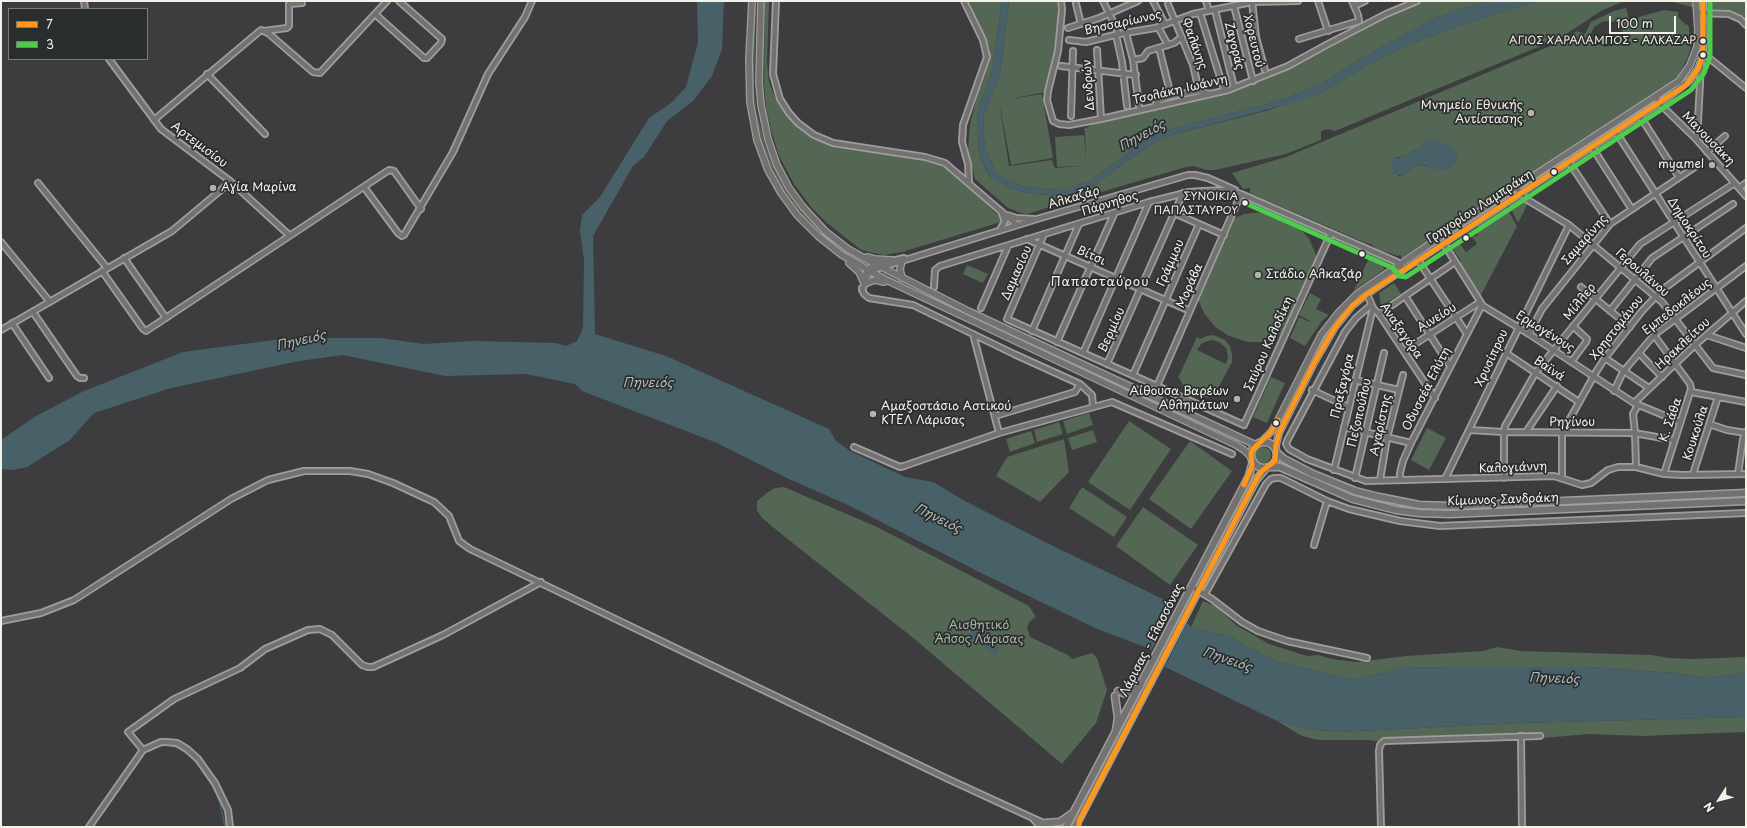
<!DOCTYPE html>
<meta charset="utf-8">
<style>
body{margin:0}
#map{position:relative;width:1747px;height:828px;overflow:hidden;background:#3d3c3e;font-family:"Playpen Sans",sans-serif}
canvas{display:block}
.frame{position:absolute;inset:0;border:2px solid #f4f1e8;pointer-events:none}
.legend{position:absolute;left:8px;top:8px;width:140px;height:52px;box-sizing:border-box;background:#2a2d2e;border:1px solid #7b7b78;margin:0;padding:5px 7px;list-style:none;font-size:12px;color:#f4f1e8}
.legend li{display:flex;align-items:center;gap:8px;height:20px}
.legend b{width:20px;border:1px solid #7b7b78}
.north{position:absolute;left:1699px;top:780px;width:40px;height:40px;-webkit-text-stroke:3px #2a2d2e;paint-order:stroke;rotate:234deg;font-size:11px;font-weight:700;line-height:16px;text-align:center;color:#f4f1e8}
.north::after{content:'';display:block;margin:auto;width:14px;height:18px;background:#f4f1e8;clip-path:polygon(50% 0,100% 100%,50% 72%,0 100%)}
.scale{position:absolute;left:1609px;top:16px;width:67px;height:18px;box-sizing:border-box;border:2px solid #f4f1e8;border-top:0;padding-left:5px;font-size:12px;line-height:14px;white-space:nowrap;color:#f4f1e8;-webkit-text-stroke:3px #2a2d2e;paint-order:stroke}
</style>
<div id="map">
<canvas width="1747" height="828"></canvas>
<div class="frame"></div>
<ul class="legend">
<li><b style="height:5px;background:#ff981a"></b>7</li>
<li><b style="height:5px;background:#4dcc4d"></b>3</li>
</ul>
<div class="north">N</div>
<div class="scale">100 m</div>
</div>
<script>
const context = document.querySelector('canvas').getContext('2d');
context.lineJoin = 'round';
function fill(path, color) {
  context.fillStyle = color;
  context.fill(path, 'evenodd');
}
function poly(rows) {
  const path = new Path2D();
  for (const r of rows) {
    if (r.length === 3) {
      path.moveTo(r[0] + r[2], r[1]);
      path.arc(r[0], r[1], r[2], 0, 2 * Math.PI);
      continue;
    }
    path.moveTo(r[0], r[1]);
    for (let i = 2; i < r.length; i += 2) path.lineTo(r[i], r[i + 1]);
  }
  return path;
}
function strokePath(path, color, width, dash) {
  context.strokeStyle = color;
  context.lineWidth = width;
  context.lineCap = dash ? 'butt' : 'round';
  context.setLineDash(dash || []);
  context.stroke(path);
}
function drawText(font, color, halo, rows, align = 'center') {
  context.font = font + ' "Playpen Sans",sans-serif';
  context.lineWidth = 3.5;
  context.setLineDash([]);
  context.textBaseline = 'middle';
  context.strokeStyle = halo;
  context.fillStyle = color;
  for (const [text, x, y, turn = 0] of rows) {
    context.save();
    context.translate(x, y);
    context.rotate((+turn || 0) * Math.PI / 180);
    context.textAlign = isNaN(turn) ? turn : align;
    if (halo) context.strokeText(text, 0, 0);
    context.fillText(text, 0, 0);
    context.restore();
  }
}
fill(poly([
 [754,1,756,1,754,91,757,113,765,144,776,171,790,196,808,219,830,238,828,240,801,214,784,190,771,166,761,140,753,95,751,68],
 [765,1,769,1,767,62,769,82,777,102,793,123,814,138,831,145,928,161,943,166,956,175,1001,218,1001,222,902,252,884,255,868,252,860,249,827,223,811,207,794,184,779,156,771,130,766,108,764,85],
 [969,1,1002,1,992,71,977,114,979,154,985,167,991,178,1014,190,1034,194,1063,196,1091,187,1156,141,1168,136,1269,110,1323,92,1369,64,1411,44,1463,24,1538,1,1624,1,1601,11,1560,38,1335,131,1328,129,1321,131,1321,140,1286,154,1215,170,1207,170,1193,166,1186,167,1027,214,1021,213,1008,208,975,179,968,150,970,124,977,97,985,76,990,49],
 [1009,1,1057,1,1059,29,1055,56,1045,92,1010,99,1042,94,1053,158,1011,165,999,101,1009,166,1052,160,1055,168,1081,166,1057,167,1055,137,1084,135,1086,160,1085,134,1084,129,1093,124,1221,93,1302,61,1317,51,1420,1,1486,1,1436,18,1372,52,1321,84,1294,95,1267,104,1167,130,1152,135,1090,181,1062,190,1035,188,1016,184,1005,179,997,175,986,151,983,133,984,115,1000,74],
 [1669,1,1746,1,1746,21,1731,12,1699,9],
 [1626,8,1629,20,1638,19,1639,17,1664,10,1678,12,1678,17,1686,25,1687,24,1689,27,1689,32,1694,38,1687,59,1678,76,1668,85,1402,258,1400,255,1398,256,1377,249,1371,244,1366,243,1250,193,1250,188,1243,189,1232,173,1286,157,1560,42,1577,31,1585,34,1591,22,1614,11],
 [1609,21,1615,22,1621,27,1626,40,1613,42,1614,45,1604,47,1604,44,1591,46,1590,36,1594,27,1602,22],
 [1428,140,1440,142,1457,156,1454,164,1448,169,1430,167,1421,165,1409,169,1404,176,1398,176,1395,158,1406,156,1410,152,1421,148,1424,143],
 [1654,102,1655,103,1522,190,1521,188],
 [1519,198,1528,203,1518,223,1509,205],
 [1506,207,1517,226,1481,295,1460,263,1461,261,1453,249,1460,244,1466,252,1477,244,1472,236,1474,235,1475,237,1478,235,1477,233,1480,230,1477,226],
 [1263,212,1281,216,1297,225,1309,239,1317,257,1283,332,1278,337,1272,339,1260,342,1248,342,1229,336,1215,327,1204,313,1197,297,1232,219,1244,214],
 [1370,256,1374,258,1385,269,1354,290],
 [967,265,988,274,983,283,963,274],
 [883,272,1238,440,1238,442,903,286,881,274],
 [1394,283,1401,294,1381,306,1379,293],
 [1310,293,1321,299,1316,309,1329,315,1322,321,1305,346,1290,338,1299,317,1310,322,1310,321,1299,315],
 [1214,335,1225,340,1230,346,1232,354,1232,362,1216,392,1206,397,1194,397,1185,390,1180,379,1178,378,1197,337,1200,339,1207,336],
 [1211,340,1219,342,1226,348,1228,357,1226,364,1197,350,1202,343],
 [1271,377,1285,383,1267,423,1253,417],
 [1089,413,1093,425,1067,434,1063,421],
 [1129,421,1171,449,1130,510,1088,482],
 [1059,422,1063,434,1037,442,1034,430],
 [1427,428,1446,438,1429,470,1411,460],
 [1093,430,1097,442,1072,450,1068,438],
 [1031,431,1035,443,1010,452,1006,439],
 [1064,439,1069,472,1040,502,996,476,1007,457],
 [1190,441,1232,471,1191,529,1149,499],
 [1263,455,8],
 [1293,465,1336,486,1435,507,1746,496,1746,498,1471,510,1411,508,1386,504,1345,492,1291,467],
 [784,487,877,527,1029,606,1036,617,1030,621,1027,627,1030,637,1068,655,1072,659,1092,653,1097,658,1107,690,1096,723,1062,764,912,637,785,537,762,518,757,510,757,501,768,492,775,488],
 [1082,487,1127,517,1114,537,1069,508],
 [1143,507,1198,545,1170,585,1116,546],
 [1203,601,1217,607,1236,625,1269,644,1307,656,1318,655,1332,659,1357,662,1406,656,1483,651,1497,647,1521,651,1651,655,1669,658,1693,659,1746,657,1746,673,1706,678,1675,673,1589,667,1447,667,1404,668,1360,679,1347,678,1277,662,1228,636,1191,627],
 [1746,717,1746,732,1643,736,1589,734,1532,739,1385,743,1369,740,1318,740,1302,736,1277,721,1308,729,1338,732,1520,723]
]), '#546654');
fill(poly([
 [697,1,724,1,722,49,712,76,693,101,667,121,644,157,633,166,593,236,595,334,666,356,829,429,836,441,850,451,905,477,933,482,965,501,1047,543,1167,601,1191,627,1228,636,1277,662,1347,678,1360,679,1404,668,1447,667,1589,667,1675,673,1706,678,1746,673,1746,717,1520,723,1338,732,1308,729,1277,721,1163,666,1150,649,1095,628,985,575,848,505,789,479,717,443,582,391,575,384,526,374,445,376,343,355,299,361,171,388,94,413,70,440,27,467,13,470,1,469,1,440,36,416,84,391,183,352,289,338,381,338,424,344,472,341,556,343,566,346,577,341,583,328,584,260,580,231,582,215,600,197,649,118,671,103,686,87,698,42],
 [1002,1,1009,1,1000,74,984,115,983,133,986,151,997,175,1005,179,1016,184,1035,188,1062,190,1090,181,1152,135,1167,130,1267,104,1294,95,1321,84,1372,52,1436,18,1486,1,1538,1,1463,24,1411,44,1369,64,1323,92,1296,102,1168,136,1156,141,1091,187,1063,196,1034,194,1014,190,1002,184,991,178,979,154,977,114,992,71],
 [1428,140,1436,140,1453,147,1458,154,1453,166,1444,170,1428,168,1425,165,1421,165,1409,169,1404,176,1394,174,1391,167,1393,159,1406,156,1410,152,1421,148,1424,143],
 [977,626,983,628,987,632,987,635,984,634,982,636,987,639,988,637,1000,647,997,653,995,655,989,651,972,638,971,630]
]), '#486169');
fill(poly([
 [1174,606,1188,621,1164,668,1150,653]
]), '#3d3c3e');
strokePath(poly([
 [157,746,169,745,178,748,191,757,199,766,214,789,220,803,225,827],
 [92,827,101,814]
]), '#486169', 1.5);
const minor = poly([
 [84,1,85,9],
 [776,1,773,74,780,99,789,113,798,123,814,135,833,143,925,157,945,163,1017,225],
 [964,1,983,40,987,57,963,125,962,142,968,164,969,182],
 [1061,1,1062,10,1058,51,1048,91,1047,100,1053,121,1059,124,1069,125,1101,119,1228,90,1288,66,1328,44,1386,14,1417,1],
 [1103,1,1119,34],
 [1153,1,1165,24],
 [1206,1,1209,11],
 [1252,1,1256,37,1265,70],
 [1318,1,1328,31],
 [1076,4,1081,24],
 [1168,4,1193,65,1199,91],
 [1234,6,1253,81],
 [1354,6,1365,1],
 [1215,10,1234,87],
 [1200,13,1224,90],
 [1697,13,1729,14,1740,19,1746,25],
 [375,14,424,58,427,58,441,43,442,39,399,1],
 [1158,27,1168,45],
 [1068,28,1099,18,1138,1],
 [264,31,287,28,289,26,289,4,302,3],
 [1126,33,1133,60,1139,106],
 [1116,35,1122,62,1127,106],
 [1299,39,1359,21,1358,15,1352,1],
 [1069,40,1086,42,1119,34,1155,28,1193,14,1252,2,1298,1],
 [1097,50,1101,119],
 [1703,53,1746,88],
 [109,59,161,129,230,181,289,235],
 [1133,60,1143,58,1148,51,1174,43,1182,37],
 [1061,66,1136,75],
 [207,74,265,134],
 [1171,96,1199,91,1210,94],
 [1656,97,1659,103,1697,140,1746,196],
 [1154,107,1158,101,1171,96,1159,48],
 [1071,116,1073,51],
 [1640,116,1679,177],
 [154,120,261,30,268,33,313,72,320,73,387,1],
 [1616,132,1746,334],
 [1697,140,1701,64],
 [1592,147,1631,208],
 [1707,152,1725,136],
 [1569,162,1610,224],
 [38,183,107,268],
 [364,187,398,233,402,236,404,235,453,152,488,74,525,17,532,1],
 [1516,187,1526,199,1569,225,1662,302,1713,368,1746,375],
 [1739,188,1746,183],
 [1174,213,1224,235],
 [1007,215,1016,218,1034,219],
 [1000,230,1005,221,1002,214],
 [1044,234,1007,319,1244,425,1331,233],
 [1027,239,1190,311],
 [1,242,50,302],
 [1444,244,1483,306,1529,334,1634,403,1680,422],
 [124,258,166,318],
 [1418,260,1467,334],
 [102,271,143,329,146,331,389,170,394,171,421,209],
 [863,279,867,270,872,266,904,258],
 [934,287,935,270,940,266,1149,202,1189,192,1203,191,1227,190,1241,194,1397,262,1403,270],
 [1581,287,1630,327],
 [862,288,864,294,869,298,913,305,1014,354,1080,384,1092,395,1093,406],
 [862,290,869,273,876,269,1037,219,1188,175,1195,175,1208,178,1235,190],
 [1367,294,1373,308,1379,314,1435,398],
 [1405,296,1450,366],
 [1371,305,1356,318,1345,332,1287,441,1286,444,1289,449,1307,459,1366,481,1554,476,1582,485,1591,483,1608,470,1618,467,1636,467,1664,474,1683,475,1746,474],
 [981,308,1008,246],
 [1610,311,1652,258,1733,204],
 [33,312,77,376,80,378,84,378],
 [1379,314,1455,262],
 [12,323,49,378],
 [1,330,172,231,221,190,230,181],
 [1032,331,1079,224],
 [973,334,999,433],
 [1529,334,1542,309,1610,224,1695,167],
 [1654,335,1690,384,1691,389,1664,474],
 [1707,335,1746,348],
 [1057,342,1114,214],
 [1404,351,1480,302],
 [1083,353,1149,202],
 [1506,353,1579,402],
 [1639,353,1662,377],
 [1605,358,1649,388],
 [1572,361,1586,342,1587,339,1573,326],
 [1107,364,1183,193],
 [1133,375,1199,224],
 [1355,380,1399,390],
 [1157,386,1241,194],
 [1312,390,1348,407],
 [1614,391,1623,372,1654,335,1746,266],
 [1691,392,1746,402],
 [1634,403,1695,345,1746,301],
 [995,416,1075,392,1080,384],
 [1709,424,1727,430,1746,433],
 [1344,427,1411,443,1482,305],
 [1470,430,1504,432,1634,433,1674,440],
 [1526,432,1557,386],
 [854,447,900,467,904,466,999,433,1112,402,1232,454],
 [1636,467,1635,433,1633,414,1638,405],
 [1334,470,1373,308],
 [1693,474,1718,397],
 [1738,474,1743,439,1746,432],
 [1355,478,1384,353],
 [1504,478,1504,434,1505,426,1536,372,1640,244,1735,183],
 [1562,478,1562,433,1596,372,1605,358,1642,311,1662,290,1746,228],
 [1445,479,1569,225],
 [1380,480,1387,438,1403,375],
 [1400,480,1400,473,1403,461,1411,443],
 [1314,545,1327,501],
 [1192,587,1212,599,1242,622,1258,631,1287,641,1367,658],
 [1205,594,1266,484,1271,479,1275,478,1281,478,1327,501,1349,509,1400,521,1440,526,1746,513],
 [1,621,41,613,74,600,231,499,268,480,304,471,350,471,368,474,393,483,434,502,449,516,459,541,470,549,948,779,1052,827],
 [1521,736,1522,827],
 [143,750,161,742,166,742,177,743,187,749,198,759,215,783,228,810,230,827],
 [1034,820,1041,827],
 [89,827,143,750,128,732,174,699,240,668,265,649,308,630,320,629,332,635,362,665,368,667,373,667,443,635,541,582],
 [1381,827,1379,751,1380,745,1384,741,1540,736]
]);
const major = poly([
 [752,1,749,59,750,102,757,140,768,170,781,193,797,215,818,236,842,255,884,279,1236,445,1244,450,1252,458],
 [761,1,759,83,761,105,768,139,777,165,789,188,803,207,826,232,848,249,866,259,968,311,1256,445],
 [867,257,875,259,892,260],
 [849,263,859,272,863,281],
 [902,278,900,269,902,261],
 [864,284,875,280,884,282],
 [1260,443,1271,432,1276,424,1321,335,1339,312,1358,293,1449,231,1679,81,1690,65,1697,47,1698,31,1696,1],
 [1276,451,1276,445,1279,433,1314,363,1335,327,1352,306,1367,294,1401,271,1667,98,1689,81,1698,69,1703,55,1704,37,1703,1]
]);
const highway = poly([
 [1264,455,13],
 [1277,453,1284,459,1313,474,1355,491,1379,497,1419,505,1450,506,1746,493],
 [1269,467,1280,467,1287,470,1353,499,1396,510,1419,513,1450,514,1746,501],
 [1118,691,1126,694,1140,687],
 [1115,696,1118,718,1116,730],
 [1045,823,1060,822,1073,813],
 [1066,827,1249,476,1253,461],
 [1075,827,1256,480,1266,468]
]);
strokePath(minor, '#9f9e9e', 8);
strokePath(major, '#9f9e9e', 8);
strokePath(highway, '#9f9e9e', 9);
strokePath(minor, '#737270', 4.5);
strokePath(major, '#737270', 5.5);
strokePath(highway, '#737270', 6);
strokePath(poly([
 [1244,485,1252,466,1251,454,1253,449,1271,432,1278,420],
 [1079,827,1079,821,1256,480,1262,471,1275,461,1276,445,1279,433,1314,363,1335,327,1352,306,1367,294,1686,85,1698,69,1703,55,1703,1]
]), '#ff981a', 5);
strokePath(poly([
 [1245,203,1393,268,1399,276,1406,277,1691,90,1704,73,1710,57,1710,1]
]), '#4dcc4d', 5);
for (const [x, y, r, color] of [
 [1703,41,3.5,"#f4f1e8"],
 [1703,55,3.5,"#f4f1e8"],
 [1531,113,4,"#b4b2ac"],
 [1712,165,4,"#b4b2ac"],
 [1554,172,3.5,"#f4f1e8"],
 [213,188,4,"#b4b2ac"],
 [1245,203,3.5,"#f4f1e8"],
 [1466,238,3.5,"#f4f1e8"],
 [1362,254,3.5,"#f4f1e8"],
 [1258,275,4,"#b4b2ac"],
 [1237,399,4,"#b4b2ac"],
 [873,414,4,"#b4b2ac"],
 [1276,423,3.5,"#f4f1e8"]
]) {
  const dot = new Path2D();
  dot.arc(x, y, r, 0, 2 * Math.PI);
  context.fillStyle = color;
  context.fill(dot);
  strokePath(dot, '#2a2d2e', 1.5);
}
drawText('11px', '#f4f1e8', '#2a2d2e', [
 ["ΑΓΙΟΣ ΧΑΡΑΛΑΜΠΟΣ - ΑΛΚΑΖΑΡ",1696,41],
 ["ΣΥΝΟΙΚΙΑ",1238,197],
 ["ΠΑΠΑΣΤΑΥΡΟΥ",1238,211]
], 'right');
drawText('12px', '#f4f1e8', '#2a2d2e', [
 ["Βησσαρίωνος",1123,23,-12],
 ["Χορευτού",1253,41,76],
 ["Φαλάνης",1194,44,70],
 ["Ζαγοράς",1234,46,76],
 ["Δενδρών",1089,85,-94],
 ["Τσολάκη Ιωάννη",1180,90,-13],
 ["Μανουσάκη",1708,139,46],
 ["Αρτεμισίου",199,145,37],
 ["Αλκαζάρ",1074,198,-16],
 ["Πάρνηθος",1110,204,-17],
 ["Γρηγορίου Λαμπράκη",1480,207,-33],
 ["Δημοκρίτου",1689,228,57],
 ["Σαμαρίνης",1585,240,-49],
 ["Βίτσι",1091,256,24],
 ["Γράμμου",1171,263,-66],
 ["Δαμασίου",1017,273,-66],
 ["Γερουλάνου",1642,273,41],
 ["Μοράβα",1190,286,-66],
 ["Μίλλερ",1580,302,-51],
 ["Εμπεδοκλέους",1677,307,-38],
 ["Αινείου",1437,318,-32],
 ["Χρηστομάνου",1617,328,-52],
 ["Βερμίου",1112,330,-66],
 ["Αναξαγόρα",1401,331,55],
 ["Ερμογένους",1545,332,32],
 ["Σπύρου Καλοδίκη",1269,344,-66],
 ["Ηρακλείτου",1683,344,-43],
 ["Χρυσίπpου",1492,358,-65],
 ["Βαϊνά",1549,369,34],
 ["Πραξαγόρα",1343,386,-77],
 ["Οδυσσέα Ελύτη",1427,389,-63],
 ["Πεζοπούλου",1360,413,-77],
 ["Κ. Σάθα",1671,420,-71],
 ["Ρηγίνου",1572,423],
 ["Αγαρίστης",1381,425,-78],
 ["Κουκούλα",1696,433,-72],
 ["Καλογιάννη",1513,468,-2],
 ["Κίμωνος Σανδράκη",1503,500,-2],
 ["Λάρισας - Ελασσόνας",1152,640,-63]
]);
drawText('12px', '#f4f1e8', '#2a2d2e', [
 ["Μνημείο Εθνικής",1523,106],
 ["Αντίστασης",1523,120],
 ["myamel",1704,165],
 ["Αγία Μαρίνα",221,188,"left"],
 ["Στάδιο Αλκαζάρ",1266,275,"left"],
 ["Αίθουσα Βαρέων",1229,392],
 ["Αθλημάτων",1229,406],
 ["Αμαξοστάσιο Αστικού",881,407,"left"],
 ["ΚΤΕΛ Λάρισας",881,421,"left"]
], 'right');
drawText('12px', '#aeb5a7', '#2a2d2e', [
 ["Αισθητικό",979,626],
 ["Άλσος Λάρισας",979,640]
]);
drawText('italic 13px', '#b0b9b7', '#2a2d2e', [
 ["Πηνειός",1142,136,-29],
 ["Πηνειός",301,341,-13],
 ["Πηνειός",648,383],
 ["Πηνειός",938,519,26],
 ["Πηνειός",1227,660,19],
 ["Πηνειός",1554,679,2]
]);
context.letterSpacing = '1px';
drawText('13px', '#f4f1e8', '#2a2d2e', [
 ["Παπασταύρου",1100,282]
]);
context.letterSpacing = '0px';
</script>
